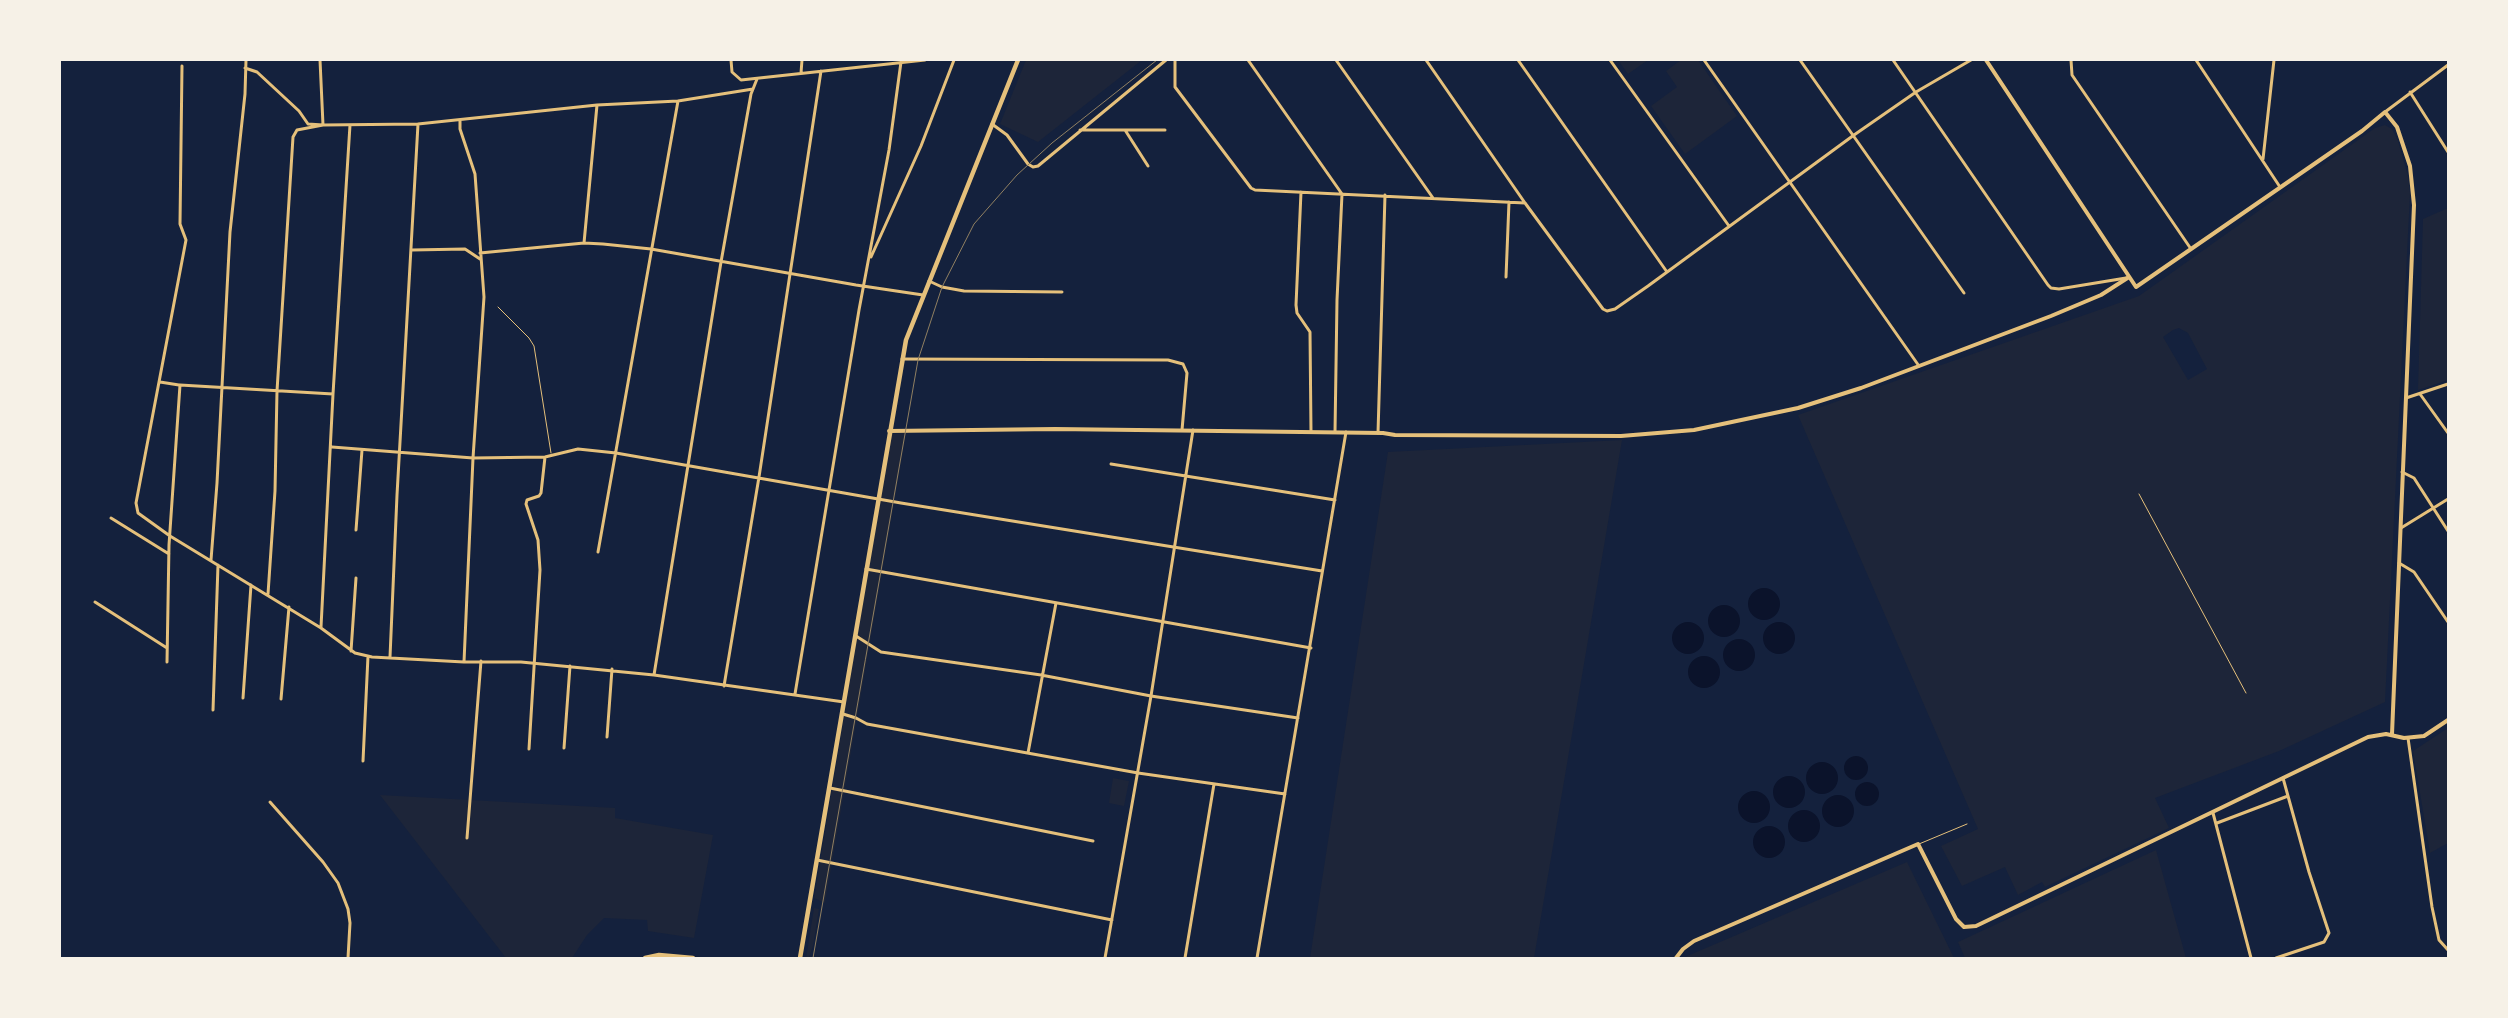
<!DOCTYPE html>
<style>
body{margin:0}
#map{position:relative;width:2508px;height:1018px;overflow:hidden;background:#14213d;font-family:"Nunito Sans",sans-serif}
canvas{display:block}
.frame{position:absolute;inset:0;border:61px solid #f6f1e7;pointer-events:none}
</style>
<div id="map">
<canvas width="2508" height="1018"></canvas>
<div class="frame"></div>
</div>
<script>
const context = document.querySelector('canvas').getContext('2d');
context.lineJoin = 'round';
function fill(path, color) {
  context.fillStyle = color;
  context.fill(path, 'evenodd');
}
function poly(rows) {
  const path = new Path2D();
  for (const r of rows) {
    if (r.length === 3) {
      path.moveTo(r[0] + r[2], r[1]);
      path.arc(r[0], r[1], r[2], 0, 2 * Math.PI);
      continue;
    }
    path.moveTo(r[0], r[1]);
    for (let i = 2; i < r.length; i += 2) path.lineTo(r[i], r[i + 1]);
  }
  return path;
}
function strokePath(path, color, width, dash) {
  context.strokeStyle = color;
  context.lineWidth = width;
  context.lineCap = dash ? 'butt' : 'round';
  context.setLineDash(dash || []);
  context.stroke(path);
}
fill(poly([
 [1026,60,1142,60,1038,142,1000,124],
 [1618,60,1648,60,1628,74],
 [1681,60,1698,60,1737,116,1685,154,1651,106,1677,87,1666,71],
 [2385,125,2392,129,2398,141,2408,176,2410,193,2385,702,2279,751,2155,798,2169,828,2045,887,2042,882,2018,895,2005,867,1962,886,1941,846,1978,829,1798,415,2139,296,2375,128],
 [2179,328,2188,333,2207,369,2188,380,2163,337,2173,330],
 [2448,208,2448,380,2418,390,2423,219],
 [906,433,825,903,814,898,891,434],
 [1622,440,1534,958,1310,958,1388,452],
 [2448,728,2448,843,2430,853,2413,751],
 [1113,778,1129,781,1124,806,1109,803],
 [380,795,615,808,615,818,713,835,694,938,648,931,647,920,604,918,587,935,572,958,506,958],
 [2156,850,2186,958,1965,958,1958,942],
 [1907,862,1954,958,1685,958,1685,957],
 [814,908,819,909,813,946,809,958,806,958]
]), '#1d2539');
fill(poly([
 [1764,604,16],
 [1724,621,16],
 [1779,638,16],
 [1688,638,16],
 [1739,655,16],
 [1704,672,16],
 [1856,768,12],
 [1822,778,16],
 [1789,792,16],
 [1867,794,12],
 [1754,807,16],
 [1838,811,16],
 [1804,826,16],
 [1769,842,16]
]), '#0b132b');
strokePath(poly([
 [498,307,529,338,534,346,551,453],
 [2139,494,2246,693],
 [1919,844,1967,824]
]), '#e5c07b', 1);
strokePath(poly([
 [731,60,732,72,741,80,925,60],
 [1175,60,1175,87,1251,188,1255,190,1525,203],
 [1248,60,1342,194,1337,300,1335,432],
 [1336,60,1433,198],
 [1426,60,1525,203,1603,309,1607,311,1615,309,1648,286,1854,135,1916,92,1971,60],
 [1518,60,1667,272],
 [1610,60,1729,226],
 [1704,60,1919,366],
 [1800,60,1964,293],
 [1893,60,2048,285,2051,288,2059,289,2126,278],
 [2071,60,2072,75,2191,249],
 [2196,60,2280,187],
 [182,66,180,224,186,240,136,503,138,513,170,536,321,628,355,653,372,657,464,662,521,662,654,675],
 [245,68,257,72,299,111,308,124,323,125,320,60],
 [801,73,802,60],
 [757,79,751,94,721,262,654,675,844,702],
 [2410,92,2448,152],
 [2385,112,2448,65],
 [460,120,460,129,475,174,484,297,473,458,464,662],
 [992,124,1007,135,1028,164,1033,167,1038,166,1166,60],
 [1080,130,1165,130],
 [1125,130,1148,166],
 [2263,159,2274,60],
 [1301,192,1296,305,1297,313,1310,332,1311,432],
 [584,243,597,105,678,101],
 [412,250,465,249,480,259],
 [480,253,584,243,603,244,651,249,856,285,923,295],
 [871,257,921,146,954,60],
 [1506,277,1509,202],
 [929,281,942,287,964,291,1062,292],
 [902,359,1168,360,1183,364,1187,373,1182,430],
 [160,382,179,385],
 [2420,394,2448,433],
 [2406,398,2448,384],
 [1378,433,1385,195],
 [332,447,473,458,545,457,578,449,616,453,901,503,1322,571],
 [1111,464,1335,500],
 [2402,472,2414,478,2448,531],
 [111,518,169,554],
 [2401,528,2448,499],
 [356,530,362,450],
 [598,552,678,101,753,89],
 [211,560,217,483,230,232,245,94,246,60],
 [2399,563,2414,572,2448,622],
 [866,569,1311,648],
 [268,594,275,491,277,391,293,137,297,130,323,125,418,124],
 [95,602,167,648],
 [321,627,333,394],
 [856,636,881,652,1041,675,1151,696,1298,718],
 [351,651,356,578],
 [390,657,397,495,418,124,597,105],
 [167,662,169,545,180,385,333,394,350,125],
 [724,686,759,477,821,71],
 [795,694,859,310,889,150,901,62],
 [243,698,251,585],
 [281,699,289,607],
 [213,710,218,565],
 [843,714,856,718,867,724,1138,773,1285,794],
 [607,737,612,669],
 [2408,738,2432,907,2439,940,2448,950],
 [564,748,570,666],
 [529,749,540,570,538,540,526,504,527,500,539,496,541,493,545,457],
 [1028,753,1056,603],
 [363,761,368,656],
 [830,788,1093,841],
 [270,802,323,862,338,883,348,909,350,923,348,958],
 [2213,813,2251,958],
 [2217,823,2288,796],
 [467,838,481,661],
 [817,860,1112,920],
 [1105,958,1151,696,1193,430],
 [1185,958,1214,784],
 [1257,958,1346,432],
 [2276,958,2324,942,2329,933,2309,872,2283,778]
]), '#e5c07b', 3);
strokePath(poly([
 [1986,60,2136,287,2362,131,2385,112,2397,127,2410,166,2414,205,2392,734],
 [889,431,1055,429,1383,433,1395,435,1621,436,1694,430,1798,408,1861,388,2051,316,2101,295,2129,277],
 [1676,958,1683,949,1694,941,1918,844,1956,919,1964,927,1976,926,2368,737,2386,734,2404,738,2424,736,2448,720]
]), '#e5c07b', 4);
strokePath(poly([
 [645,958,659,955,693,958],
 [800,958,906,340,1018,60]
]), '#e5c07b', 4.5);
strokePath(poly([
 [813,958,918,360,942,287,974,224,1017,175,1052,143,1157,60]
]), '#918062', 1);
</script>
